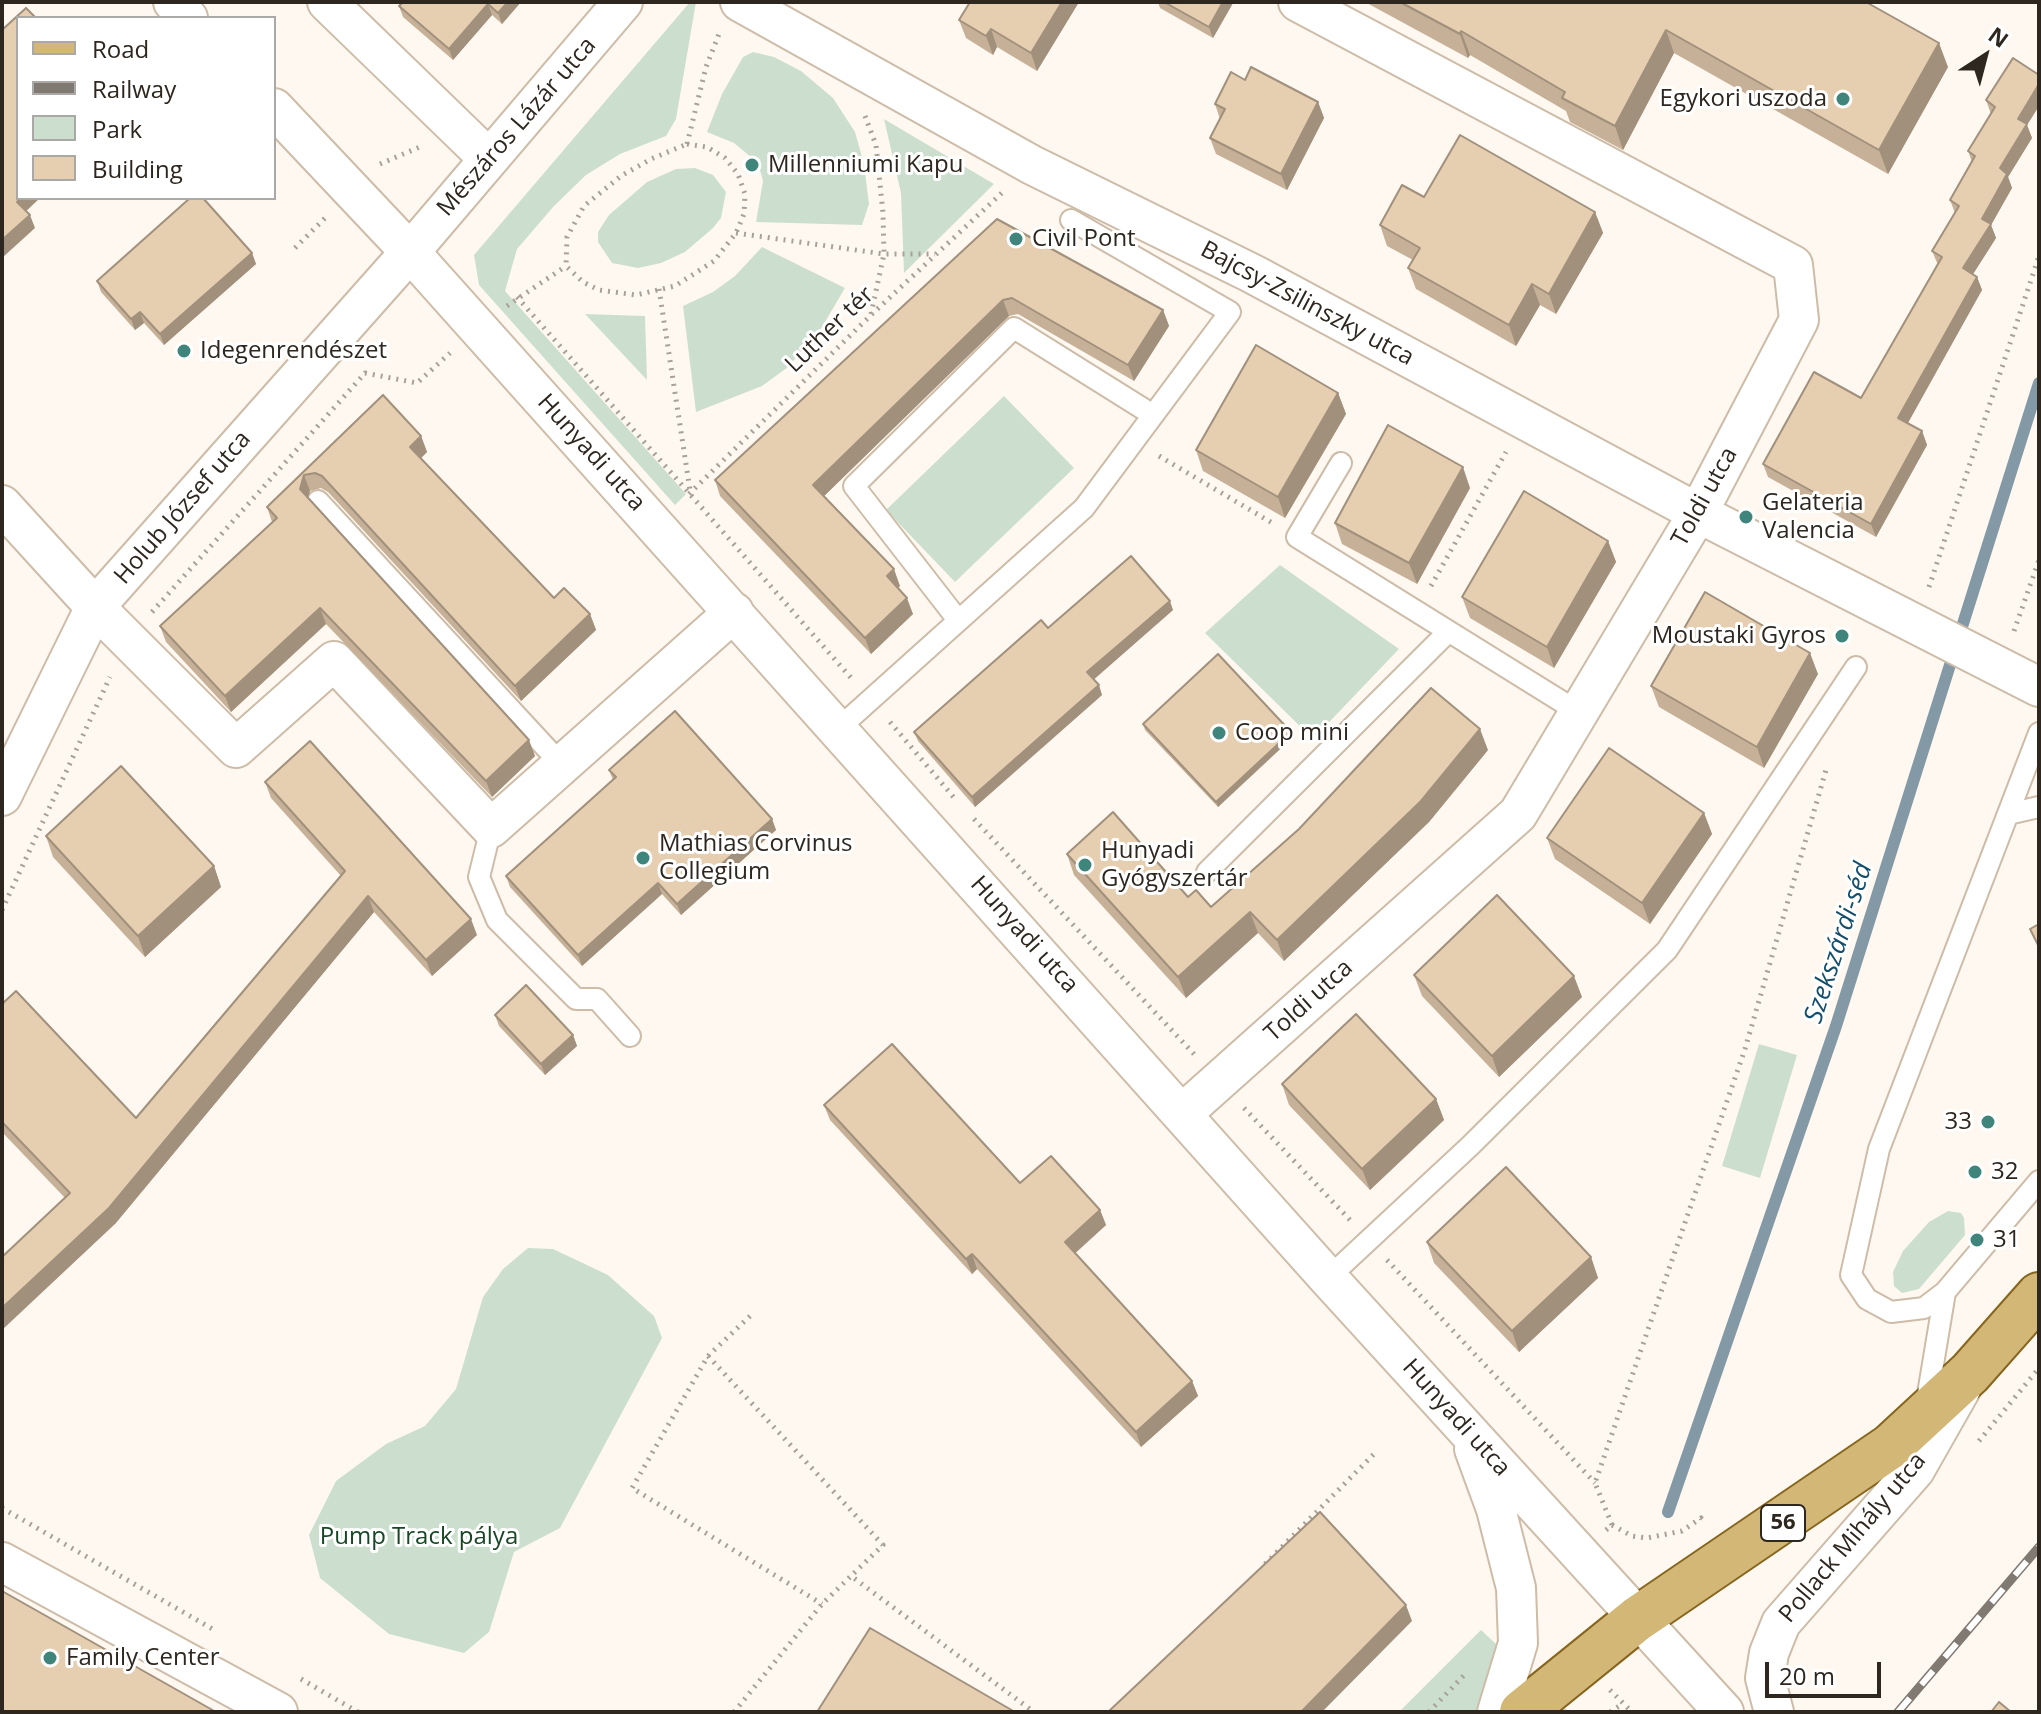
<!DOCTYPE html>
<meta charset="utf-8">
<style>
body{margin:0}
#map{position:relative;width:2041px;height:1714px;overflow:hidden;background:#fff8f0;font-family:"Open Sans",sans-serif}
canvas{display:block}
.frame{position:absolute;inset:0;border:4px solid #2e2720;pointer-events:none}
.legend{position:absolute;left:16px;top:16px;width:260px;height:184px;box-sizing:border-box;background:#fff;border:2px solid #aba9a6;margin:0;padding:10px 14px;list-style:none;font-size:24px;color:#2e2720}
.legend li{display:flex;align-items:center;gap:16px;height:40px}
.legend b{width:40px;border:2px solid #aba9a6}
.north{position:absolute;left:1945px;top:16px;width:80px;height:80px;-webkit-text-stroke:6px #fff;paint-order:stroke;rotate:36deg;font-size:22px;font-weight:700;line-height:32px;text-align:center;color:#2e2720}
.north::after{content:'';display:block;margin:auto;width:28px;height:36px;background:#2e2720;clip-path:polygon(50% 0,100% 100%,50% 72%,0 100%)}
.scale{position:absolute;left:1765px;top:1662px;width:116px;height:36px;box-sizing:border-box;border:4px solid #2e2720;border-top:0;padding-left:10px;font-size:24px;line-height:28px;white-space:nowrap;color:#2e2720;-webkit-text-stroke:6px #fff;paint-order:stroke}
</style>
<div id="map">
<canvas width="2041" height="1714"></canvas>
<div class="frame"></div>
<ul class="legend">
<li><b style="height:10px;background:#d3b777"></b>Road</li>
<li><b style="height:10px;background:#817a72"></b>Railway</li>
<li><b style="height:22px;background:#ccdfcf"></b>Park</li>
<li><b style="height:22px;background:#e6ceb1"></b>Building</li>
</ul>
<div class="north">N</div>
<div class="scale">20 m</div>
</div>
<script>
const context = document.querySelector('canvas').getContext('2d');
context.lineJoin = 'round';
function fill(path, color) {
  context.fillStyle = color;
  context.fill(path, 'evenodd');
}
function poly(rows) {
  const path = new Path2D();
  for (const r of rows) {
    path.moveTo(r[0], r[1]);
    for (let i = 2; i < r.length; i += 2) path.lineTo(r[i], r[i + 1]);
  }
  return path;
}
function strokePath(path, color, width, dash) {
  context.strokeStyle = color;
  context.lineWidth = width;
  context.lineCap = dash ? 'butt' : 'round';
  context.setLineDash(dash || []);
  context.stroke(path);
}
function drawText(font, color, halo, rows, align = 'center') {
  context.font = font + ' "Open Sans",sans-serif';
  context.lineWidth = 6;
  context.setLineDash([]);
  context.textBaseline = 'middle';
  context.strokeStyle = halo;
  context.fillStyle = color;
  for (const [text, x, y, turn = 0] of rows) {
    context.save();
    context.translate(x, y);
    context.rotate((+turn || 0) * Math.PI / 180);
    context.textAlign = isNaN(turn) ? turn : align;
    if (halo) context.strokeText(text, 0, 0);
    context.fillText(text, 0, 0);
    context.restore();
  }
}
fill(poly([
 [690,2,696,2,676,119,666,136,620,154,586,175,554,206,517,249,505,291,686,494,675,505,479,285,474,255],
 [753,52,774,57,801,71,833,98,855,132,864,164,869,204,862,225,756,222,763,181,758,163,734,143,707,132,722,94,743,57],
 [884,119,994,184,904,273,901,193],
 [695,168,713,175,726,192,721,218,713,228,685,252,661,263,638,268,612,263,598,242,598,232,609,215,647,182,676,169],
 [762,247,845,288,822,327,788,367,762,386,696,412,683,306,713,292,735,276],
 [585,314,645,316,647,380],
 [1004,396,1074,468,955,582,886,510],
 [1280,565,1399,649,1313,739,1205,633],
 [1759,1044,1797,1055,1760,1178,1722,1166],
 [1948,1211,1961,1213,1964,1218,1965,1235,1919,1289,1902,1293,1894,1286,1893,1272,1903,1251,1929,1222],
 [528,1248,553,1249,608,1275,654,1316,662,1338,560,1528,514,1552,489,1632,464,1653,389,1634,320,1578,309,1535,336,1481,386,1444,425,1426,456,1389,483,1297,503,1269],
 [1481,1630,1569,1712,1399,1712]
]), '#ccdfcf');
strokePath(poly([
 [1668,1512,1836,1026,2039,383]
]), '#8499a6', 12);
const lane = poly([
 [1341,463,1297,537,1580,713],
 [318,501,562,765],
 [958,620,854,486,1014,328,1153,415],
 [839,728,1084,508,1230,312,1071,220],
 [2039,733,1879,1149,1851,1275,1867,1299,1891,1312,1924,1308,1945,1292,2039,1181],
 [2008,814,2039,807],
 [491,828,479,877,497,920,576,999,597,999,630,1036],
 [1207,872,1448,632],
 [1328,1278,1470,1146,1667,950,1856,667],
 [1926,1406,1945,1292]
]);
const street = poly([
 [173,2,188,18],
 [327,2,489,159],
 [740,2,1032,165,1253,274,1698,513,2039,687],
 [274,108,410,252,1328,1278,1724,1712],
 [2,505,95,607,236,748,334,661,491,828,734,612],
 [2,796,95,607,410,252,623,2],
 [1183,1113,1518,814,1698,513,1799,320,1793,265,1298,2],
 [1474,1449,1496,1509,1516,1588,1518,1643,1497,1712],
 [2,1562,278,1712],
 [1774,1712,1765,1678,1769,1653,1781,1623,1915,1470,1961,1389]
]);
const primary = poly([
 [1522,1712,1637,1619,1891,1446,1970,1373,2039,1295]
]);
strokePath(lane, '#cdbca8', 24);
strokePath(street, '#cdbca8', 42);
strokePath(primary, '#86651e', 48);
strokePath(poly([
 [865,116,876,145,883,213,884,254,871,314],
 [687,144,707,147,725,158,738,174,745,194,744,214,736,233,714,261,675,286,636,295,599,290,583,282,566,266,567,237,584,206,621,176,651,159,687,144],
 [687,144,706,67,719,34],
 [380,164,422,146],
 [736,233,884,254,935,254],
 [295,248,327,216],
 [659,289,690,490],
 [517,297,852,679],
 [507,306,566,266],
 [1159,456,1274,524],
 [689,494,871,315,1005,190],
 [1431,586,1506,452],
 [1929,587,2039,256],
 [152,612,365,373,417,383,450,353],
 [2014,631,2039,560],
 [890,722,956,800],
 [974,819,1194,1054],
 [2,910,110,677],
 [1244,1108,1350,1220],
 [1387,1260,1595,1483],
 [750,1316,708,1356,632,1488,822,1604],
 [708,1356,883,1545,851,1576],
 [1979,1441,2039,1368],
 [2,1508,216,1631],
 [1612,1525,1632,1536,1647,1538,1682,1531,1701,1518,1704,1523],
 [1606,1530,1612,1525,1595,1483,1745,1049,1826,770],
 [1265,1564,1376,1452],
 [301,1679,358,1712],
 [1610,1690,1632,1712],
 [734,1712,822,1604,851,1576,1034,1712],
 [1429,1712,1467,1672],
 [1610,1712,1621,1705]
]), '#a8a19a', 5, [2, 6]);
strokePath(lane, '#fff', 20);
strokePath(street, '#fff', 38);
strokePath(primary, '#d3b777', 44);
const rail = poly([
 [1898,1712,2039,1547]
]);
strokePath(rail, '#817a72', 9);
strokePath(rail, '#fff', 6, [18]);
fill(poly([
 [403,2,521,2,502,24,492,15,453,60,403,17,399,6],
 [970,2,1079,2,1037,71,997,47,993,55,966,38,959,20],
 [1158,2,1233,2,1233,3,1213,38,1160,8],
 [1365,2,1866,2,1948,67,1888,174,1674,53,1623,150,1570,122,1566,111,1470,55,1468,58],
 [2039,75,2039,106,2027,125,2032,138,2008,177,2012,188,1991,225,1996,238,1973,274,1977,277,1982,290,1907,423,1922,431,1927,445,1876,537,1768,477,1763,464,1861,398,1938,265,1932,251,1955,213,1950,200,1972,162,1968,151,1991,114,1986,100],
 [1245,80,1318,102,1324,118,1287,190,1216,154,1210,138,1220,119,1215,104],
 [1424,197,1595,212,1603,233,1556,314,1540,305,1516,346,1416,289,1408,268,1413,260,1387,246,1380,225],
 [997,219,1163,310,1169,326,1134,381,1018,314,1009,316,824,496,900,586,898,587,913,614,871,654,720,496,715,480],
 [252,253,256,264,164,345,144,323,135,330,101,292,97,281],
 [1338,393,1346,414,1285,518,1203,471,1196,450],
 [383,395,421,436,427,452,421,458,554,598,590,614,596,630,521,701,328,492,321,488,310,491,308,497,535,756,492,797,326,624,231,712,166,642,160,626,272,522,267,507],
 [1470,488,1417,584,1342,544,1335,523],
 [1608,541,1616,562,1554,668,1470,618,1462,597],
 [1173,610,1094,679,1102,695,975,807,918,741,914,732,1048,628],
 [1818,674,1764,768,1659,707,1651,686],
 [1143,724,1293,737,1218,807,1145,730],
 [1488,750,1429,822,1284,961,1258,933,1186,998,1074,875,1067,854,1188,897,1211,907],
 [609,770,772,819,776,830,681,915,662,894,582,966,510,887,506,876,613,780],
 [265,782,477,935,432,976,374,912,115,1224,65,1198,2,1132,2,1004,136,1118,341,876,271,798],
 [1704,813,1712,834,1650,924,1555,859,1547,838],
 [46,836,214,866,221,887,145,957,53,857],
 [1414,975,1582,997,1499,1077,1422,996],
 [495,1015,573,1035,577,1046,545,1075,499,1026],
 [1282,1084,1436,1099,1444,1120,1370,1190,1289,1105],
 [824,1105,1020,1183,1100,1210,1106,1225,1075,1253,1192,1381,1198,1396,1141,1447,977,1269,972,1274,830,1120],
 [1427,1242,1591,1257,1598,1278,1519,1352,1434,1263]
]), '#c6b198');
fill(poly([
 [508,2,521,2,502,24,498,13],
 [1062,2,1079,2,1037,71,1031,53],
 [1223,2,1233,3,1213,38,1209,27],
 [488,4,492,15,453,60,449,49],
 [991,29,997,47,993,55,986,36],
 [1666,30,1674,53,1623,150,1615,126],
 [1461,31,1470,55,1468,58,1460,34],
 [1939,43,1948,67,1888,174,1879,150],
 [2039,84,2039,106,2027,125,2032,138,2008,177,2012,188,1991,225,1996,238,1968,282,1963,268,2018,119],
 [1318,102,1324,118,1287,190,1281,174],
 [21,198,40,198,22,215,17,202],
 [1595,212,1603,233,1556,314,1549,294],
 [30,215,35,228,2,258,2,240],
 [252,253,256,264,164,345,160,334],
 [1977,277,1982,290,1903,432,1898,418],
 [1532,284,1540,305,1516,346,1509,325],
 [1003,300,1009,316,819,501,813,485],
 [1163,310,1169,326,1134,381,1128,365],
 [140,312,144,323,135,330,131,319],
 [1338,393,1346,414,1285,518,1278,497],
 [1922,431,1927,445,1876,537,1871,524],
 [421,436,427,452,416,463,410,447],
 [1463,467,1470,488,1417,584,1409,563],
 [304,475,310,491,306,505,300,489],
 [1608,541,1616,562,1554,668,1547,647],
 [894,569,900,586,893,592,887,576],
 [907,598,913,614,871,654,865,638],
 [1170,601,1173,610,1091,682,1087,672],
 [320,608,326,624,231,712,225,696],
 [590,614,596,630,521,701,515,686],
 [1810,653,1818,674,1764,768,1757,747],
 [1099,685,1102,695,975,807,972,797],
 [1480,729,1488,750,1429,822,1284,961,1277,940],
 [1291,732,1293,737,1218,807,1216,802],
 [529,740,535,756,492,797,486,781],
 [1704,813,1712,834,1650,924,1642,903],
 [772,819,776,830,681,915,677,904],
 [214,866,221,887,145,957,138,936],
 [658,883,662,894,582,966,578,955],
 [368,896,374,912,115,1224,2,1330,2,1308],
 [1250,912,1258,933,1186,998,1178,977],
 [471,919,477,935,432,976,426,960],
 [1574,976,1582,997,1499,1077,1492,1056],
 [573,1035,577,1046,545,1075,541,1064],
 [1436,1099,1444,1120,1370,1190,1362,1169],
 [1100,1210,1106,1225,1070,1258,1065,1242],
 [972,1254,977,1269,972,1274,966,1259],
 [1591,1257,1598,1278,1519,1352,1512,1331],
 [1192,1381,1198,1396,1141,1447,1136,1432],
 [1406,1605,1412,1621,1322,1712,1301,1712]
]), '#a1907c');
const building = poly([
 [403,2,508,2,498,13,488,4,449,49,399,6,403,2],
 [970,2,1062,2,1031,53,991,29,986,36,959,20,970,2],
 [1164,2,1223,2,1209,27,1164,2],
 [1400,2,1866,2,1939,43,1879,150,1666,30,1615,126,1562,98,1565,92,1461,31,1460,34,1400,2],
 [26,8,36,18,18,18,18,198,21,198,17,202,30,215,2,240,2,30,26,8],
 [2013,58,2039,75,2039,84,2018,119,2027,124,2000,168,2007,174,1982,219,1991,224,1963,268,1977,277,1898,418,1922,431,1871,524,1763,464,1814,372,1861,398,1942,257,1932,251,1959,206,1950,200,1975,156,1968,151,1995,107,1986,100,2013,58],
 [1251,67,1318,102,1281,174,1210,138,1225,109,1215,104,1231,72,1245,80,1251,67],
 [1460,135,1595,212,1549,294,1532,284,1509,325,1408,268,1420,248,1380,225,1402,185,1424,197,1460,135],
 [190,198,203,198,252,253,160,334,140,312,131,319,97,281,190,198],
 [997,219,1163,310,1128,365,1012,298,1003,300,813,485,894,569,887,576,907,598,865,638,715,480,997,219],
 [1256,345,1338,393,1278,497,1196,450,1256,345],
 [383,395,421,436,410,447,554,598,564,588,590,614,515,686,322,476,315,473,304,475,300,489,529,740,486,781,320,608,225,696,160,626,277,518,267,507,383,395],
 [1388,425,1463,467,1409,563,1335,523,1388,425],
 [1524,491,1608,541,1547,647,1462,597,1524,491],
 [1131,556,1170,601,1087,672,1099,685,972,797,914,732,1041,620,1048,628,1131,556],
 [1705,592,1810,653,1757,747,1651,686,1705,592],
 [1218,654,1291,732,1216,802,1143,724,1218,654],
 [1431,688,1480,729,1421,801,1277,940,1250,912,1178,977,1067,854,1113,812,1188,897,1196,890,1211,907,1299,829,1431,688],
 [675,711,772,819,677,904,658,883,578,955,506,876,616,777,609,770,675,711],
 [310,741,471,919,426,960,368,896,109,1208,2,1308,2,1257,70,1193,2,1122,2,1004,16,991,136,1118,345,871,265,782,310,741],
 [1609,748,1704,813,1642,903,1547,838,1609,748],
 [121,766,214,866,138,936,46,836,121,766],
 [1497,895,1574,976,1492,1056,1414,975,1497,895],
 [2039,924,2039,947,2030,929,2039,924],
 [526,985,573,1035,541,1064,495,1015,526,985],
 [1356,1014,1436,1099,1362,1169,1282,1084,1356,1014],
 [892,1044,1020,1183,1051,1156,1100,1210,1065,1242,1192,1381,1136,1432,972,1254,966,1259,824,1105,892,1044],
 [1506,1167,1591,1257,1512,1331,1427,1242,1506,1167],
 [1320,1512,1406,1605,1301,1712,1108,1712,1320,1512],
 [2,1591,216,1712,2,1712,2,1591],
 [870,1628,1015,1712,817,1712,870,1628],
 [1999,1702,2011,1712,1991,1712,1999,1702]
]);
fill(building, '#e6ceb1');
strokePath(building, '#a1907c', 2);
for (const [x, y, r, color] of [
 [1843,99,8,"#40857c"],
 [752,165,8,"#40857c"],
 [1016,239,8,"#40857c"],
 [184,351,8,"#40857c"],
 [1746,517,8,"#40857c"],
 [1842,636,8,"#40857c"],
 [1219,733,8,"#40857c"],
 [643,858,8,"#40857c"],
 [1085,865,8,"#40857c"],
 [1988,1122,8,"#40857c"],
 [1975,1172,8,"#40857c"],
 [1977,1240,8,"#40857c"],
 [50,1658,8,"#40857c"]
]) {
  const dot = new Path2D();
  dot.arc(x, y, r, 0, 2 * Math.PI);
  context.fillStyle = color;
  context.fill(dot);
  strokePath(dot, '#fff', 3);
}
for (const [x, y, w] of [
 [1783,1523,44]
]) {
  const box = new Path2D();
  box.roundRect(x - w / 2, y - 18, w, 36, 6);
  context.fillStyle = '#fff';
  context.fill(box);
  strokePath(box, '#2e2720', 2);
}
drawText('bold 22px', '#2e2720', null, [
 ["56",1783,1523]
]);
drawText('24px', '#2e2720', '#fff', [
 ["Egykori uszoda",1827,99,"right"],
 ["Millenniumi Kapu",768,165],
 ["Civil Pont",1032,239],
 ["Idegenrendészet",200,351],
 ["Gelateria",1762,503],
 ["Valencia",1762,531],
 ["Moustaki Gyros",1826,636,"right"],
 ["Coop mini",1235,733],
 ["Mathias Corvinus",659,844],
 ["Collegium",659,872],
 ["Hunyadi",1101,851],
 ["Gyógyszertár",1101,879],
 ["33",1972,1122,"right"],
 ["32",1991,1172],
 ["31",1993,1240],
 ["Family Center",66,1658]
], 'left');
drawText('24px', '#2e2720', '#fff', [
 ["Mészáros Lázár utca",517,127,-49],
 ["Bajcsy-Zsilinszky utca",1307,304,28],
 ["Luther tér",830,330,-44],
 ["Hunyadi utca",591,453,48],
 ["Toldi utca",1705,497,-61],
 ["Holub József utca",183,508,-49],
 ["Hunyadi utca",1024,935,48],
 ["Toldi utca",1309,1001,-42],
 ["Hunyadi utca",1456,1418,48],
 ["Pollack Mihály utca",1853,1538,-50]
]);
drawText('24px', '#194725', '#fff', [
 ["Pump Track pálya",419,1537]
]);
drawText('italic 26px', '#144e6c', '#fff', [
 ["Szekszárdi-séd",1839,943,-72]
]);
</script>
